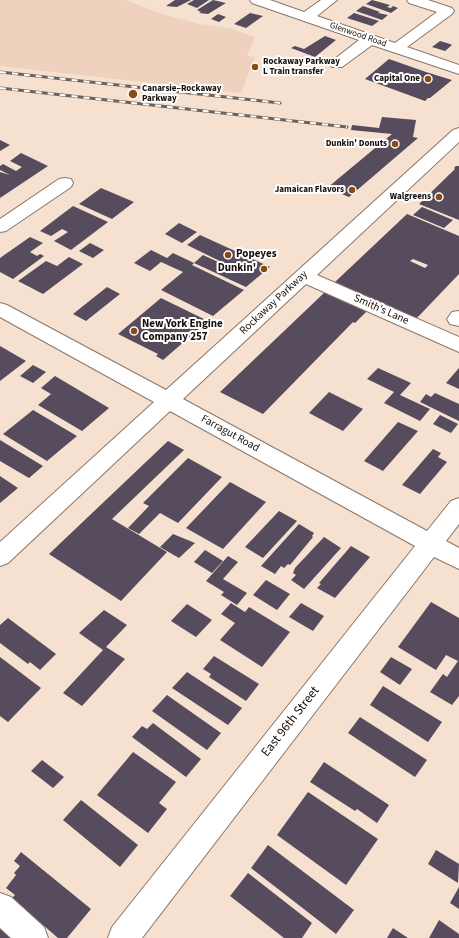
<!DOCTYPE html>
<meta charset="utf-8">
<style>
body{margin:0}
canvas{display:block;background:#f6e0d0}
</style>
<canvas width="459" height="938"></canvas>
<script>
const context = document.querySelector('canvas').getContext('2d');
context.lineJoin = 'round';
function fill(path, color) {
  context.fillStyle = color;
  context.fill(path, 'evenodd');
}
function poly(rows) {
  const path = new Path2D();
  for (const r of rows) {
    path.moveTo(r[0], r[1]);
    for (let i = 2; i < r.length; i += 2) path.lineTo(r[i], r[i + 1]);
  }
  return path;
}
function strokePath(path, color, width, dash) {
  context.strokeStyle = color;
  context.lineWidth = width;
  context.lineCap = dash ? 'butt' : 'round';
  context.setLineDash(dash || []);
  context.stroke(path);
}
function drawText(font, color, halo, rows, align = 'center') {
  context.font = font + ' "Source Sans 3",sans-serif';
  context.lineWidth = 4;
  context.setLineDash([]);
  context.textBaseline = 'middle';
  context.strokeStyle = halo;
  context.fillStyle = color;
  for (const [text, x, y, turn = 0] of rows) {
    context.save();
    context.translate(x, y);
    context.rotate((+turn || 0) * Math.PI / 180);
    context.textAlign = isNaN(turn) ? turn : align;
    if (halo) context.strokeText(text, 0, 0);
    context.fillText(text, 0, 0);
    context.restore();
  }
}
fill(poly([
 [0,0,125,0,165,15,200,24,232,29,255,37,247,56,255,57,241,93,0,66]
]), '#efd2be');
fill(poly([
 [175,0,191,0,177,7,166,6],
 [194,0,209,0,197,8,187,4],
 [213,0,226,3,208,14,199,13,201,12,197,10],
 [372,0,390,5,387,7,391,8,393,6,398,8,391,13,366,4],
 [363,6,380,12,378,13,388,15,382,20,356,11],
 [250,13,263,16,246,28,234,24],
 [354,13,379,21,372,26,347,18],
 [218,14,226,17,219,22,211,19],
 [325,36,336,40,315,57,291,48,295,46,304,49],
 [440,41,450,44,452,45,445,51,432,47],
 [389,59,426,72,452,80,430,98,428,98,425,101,365,79],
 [382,117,416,120,413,137,418,138,349,197,327,188,392,134,351,130,352,125,379,128],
 [0,140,10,145,0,151],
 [21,153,48,166,0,198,0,172,10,175,0,170,0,166,3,164,16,171,22,167,10,161],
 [456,166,459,166,459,220,419,204,455,169,454,168],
 [101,188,134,202,112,219,79,204],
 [73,206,108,222,71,250,54,241,68,232,62,229,51,236,40,231],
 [422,207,453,220,444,228,413,215],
 [407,214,459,236,459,274,416,319,335,282],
 [413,259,428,265,425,268,410,261],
 [179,223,197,232,182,243,165,234],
 [200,235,270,267,246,287,194,263,203,255,229,267,230,266,187,245],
 [30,237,43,243,30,252,37,256,40,254,44,256,13,279,0,272,0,258],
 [90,243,104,250,93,258,79,251],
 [151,250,167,258,173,253,194,263,192,265,244,290,213,316,161,290,183,272,161,262,150,271,134,263],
 [69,257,83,264,43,294,18,281,46,261,57,266],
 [107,287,120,294,86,321,73,314],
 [325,292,367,311,355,323,353,322,263,414,220,392],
 [161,298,208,321,163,360,156,356,158,354,118,334],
 [0,346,26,361,0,381],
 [33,365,46,372,33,383,20,376],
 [378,368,411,383,400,395,430,409,420,421,384,403,394,392,367,379],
 [459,368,459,389,446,383],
 [55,376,109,408,82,431,38,405,51,394,41,388],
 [329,392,363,409,343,431,309,413],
 [435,393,459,404,459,421,420,402,426,394,431,397],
 [33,410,77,436,47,461,3,434],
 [440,415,458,424,451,433,433,424],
 [398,422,418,431,383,471,364,461],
 [0,440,43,466,29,478,0,461],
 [168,441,184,450,112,519,167,552,121,601,49,554],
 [433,449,441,453,438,457,447,462,420,494,402,485],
 [188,458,222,477,178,523,160,513,139,534,128,528,149,506,143,503],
 [0,476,18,488,0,503],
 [230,482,266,502,223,549,186,528],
 [279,511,297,521,263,558,245,547],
 [299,524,314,533,312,536,313,537,290,565,288,564,284,568,281,566,275,574,261,566],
 [173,534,195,543,179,558,160,547],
 [324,537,341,548,304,589,291,580,296,575,293,573,295,568],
 [351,546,370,557,335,598,317,588,321,584,319,583],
 [205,550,223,561,212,573,194,562],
 [228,556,238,562,223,579,247,593,237,605,221,595,224,592,206,581],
 [266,580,290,594,277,610,253,595],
 [431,602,459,618,459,696,452,705,430,692,443,674,447,677,458,661,446,655,436,670,398,647],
 [231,603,245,612,249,607,290,632,262,667,220,640,235,623,221,614],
 [301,603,324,616,313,631,289,617],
 [187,604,212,620,196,637,171,621],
 [104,610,127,625,106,647,125,659,82,706,63,693,103,650,79,633],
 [8,618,56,654,40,670,30,662,28,664,0,643,0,625],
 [214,656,259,684,246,701,209,677,211,674,203,669],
 [0,657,41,688,8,722,0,716],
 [391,657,412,669,400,685,380,672],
 [187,672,242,708,228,725,172,688],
 [383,686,442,722,428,742,370,705],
 [167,695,221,733,207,750,152,711],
 [360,717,427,760,415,777,348,733],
 [153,723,201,759,186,777,132,737,142,726,147,729],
 [133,752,176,782,159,803,167,809,148,833,97,795],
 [42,760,64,777,53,788,31,771],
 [324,762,389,805,377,823,357,809,355,811,310,782],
 [308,792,378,839,346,885,277,835],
 [81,800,138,845,120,867,63,820],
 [268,845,354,910,336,934,251,868],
 [436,850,459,864,458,883,428,864],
 [21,852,91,909,67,938,58,938,12,898,15,895,6,888,16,875,14,873,20,866,14,861],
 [248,873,312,923,302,938,284,938,230,896],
 [459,887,459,909,450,903],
 [0,917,24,938,0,938],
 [439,920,459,934,459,938,429,938],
 [393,928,408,938,387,938]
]), '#564c5e');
const minor = poly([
 [250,0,270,0,304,12,321,0,337,0,317,16,395,43,437,12,409,3,407,0,428,0,452,8,454,11,452,14,407,47,459,65,459,74,372,45,342,67,332,67,330,64,332,61,359,40,252,3,250,0],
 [459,128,459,142,317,275,459,337,459,352,306,284,183,399,427,531,451,501,459,498,459,524,446,541,459,548,459,569,434,557,142,938,108,938,112,927,415,546,170,411,8,563,0,566,0,542,154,402,0,317,0,303,7,305,166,390,453,130,459,128],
 [65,178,71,179,73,183,71,187,6,231,0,232,0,219,59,179,65,178],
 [459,311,459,326,450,324,447,319,452,312,459,311],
 [0,893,11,897,44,927,48,938,11,938,0,928,0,893]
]);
strokePath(minor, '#8a7668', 2);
fill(minor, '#fff');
const rail = poly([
 [0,72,280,103],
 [0,88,347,127]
]);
strokePath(rail, '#6f6259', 3);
strokePath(rail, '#fff', 2, [6]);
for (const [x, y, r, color] of [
 [255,67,4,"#8a4b13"],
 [428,79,4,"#8a4b13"],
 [133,94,5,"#8a4b13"],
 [395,144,4,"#8a4b13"],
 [352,190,4,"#8a4b13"],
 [439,197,4,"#8a4b13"],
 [228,255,4,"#8a4b13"],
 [264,269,4,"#8a4b13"],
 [134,331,4,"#8a4b13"]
]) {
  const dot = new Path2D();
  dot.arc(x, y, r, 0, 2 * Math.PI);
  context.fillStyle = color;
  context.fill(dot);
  strokePath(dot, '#fff', 1.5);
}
drawText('9px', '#150e09', '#fff', [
 ["Glenwood Road",358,35,19]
]);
drawText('bold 9px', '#150e09', '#fff', [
 ["Rockaway Parkway",263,62,"left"],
 ["L Train transfer",263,72,"left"],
 ["Capital One",420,79],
 ["Canarsie–Rockaway",142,89,"left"],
 ["Parkway",142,99,"left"],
 ["Dunkin' Donuts",387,144],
 ["Jamaican Flavors",344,190],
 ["Walgreens",431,197]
], 'right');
drawText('bold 11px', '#150e09', '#fff', [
 ["Popeyes",236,255],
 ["Dunkin'",256,269,"right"],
 ["New York Engine",142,325],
 ["Company 257",142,338]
], 'left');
drawText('11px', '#150e09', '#fff', [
 ["Rockaway Parkway",274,303,-43],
 ["Smith's Lane",381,310,24],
 ["Farragut Road",230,434,29]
]);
drawText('13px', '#150e09', '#fff', [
 ["East 96th Street",291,722,-52]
]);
</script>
